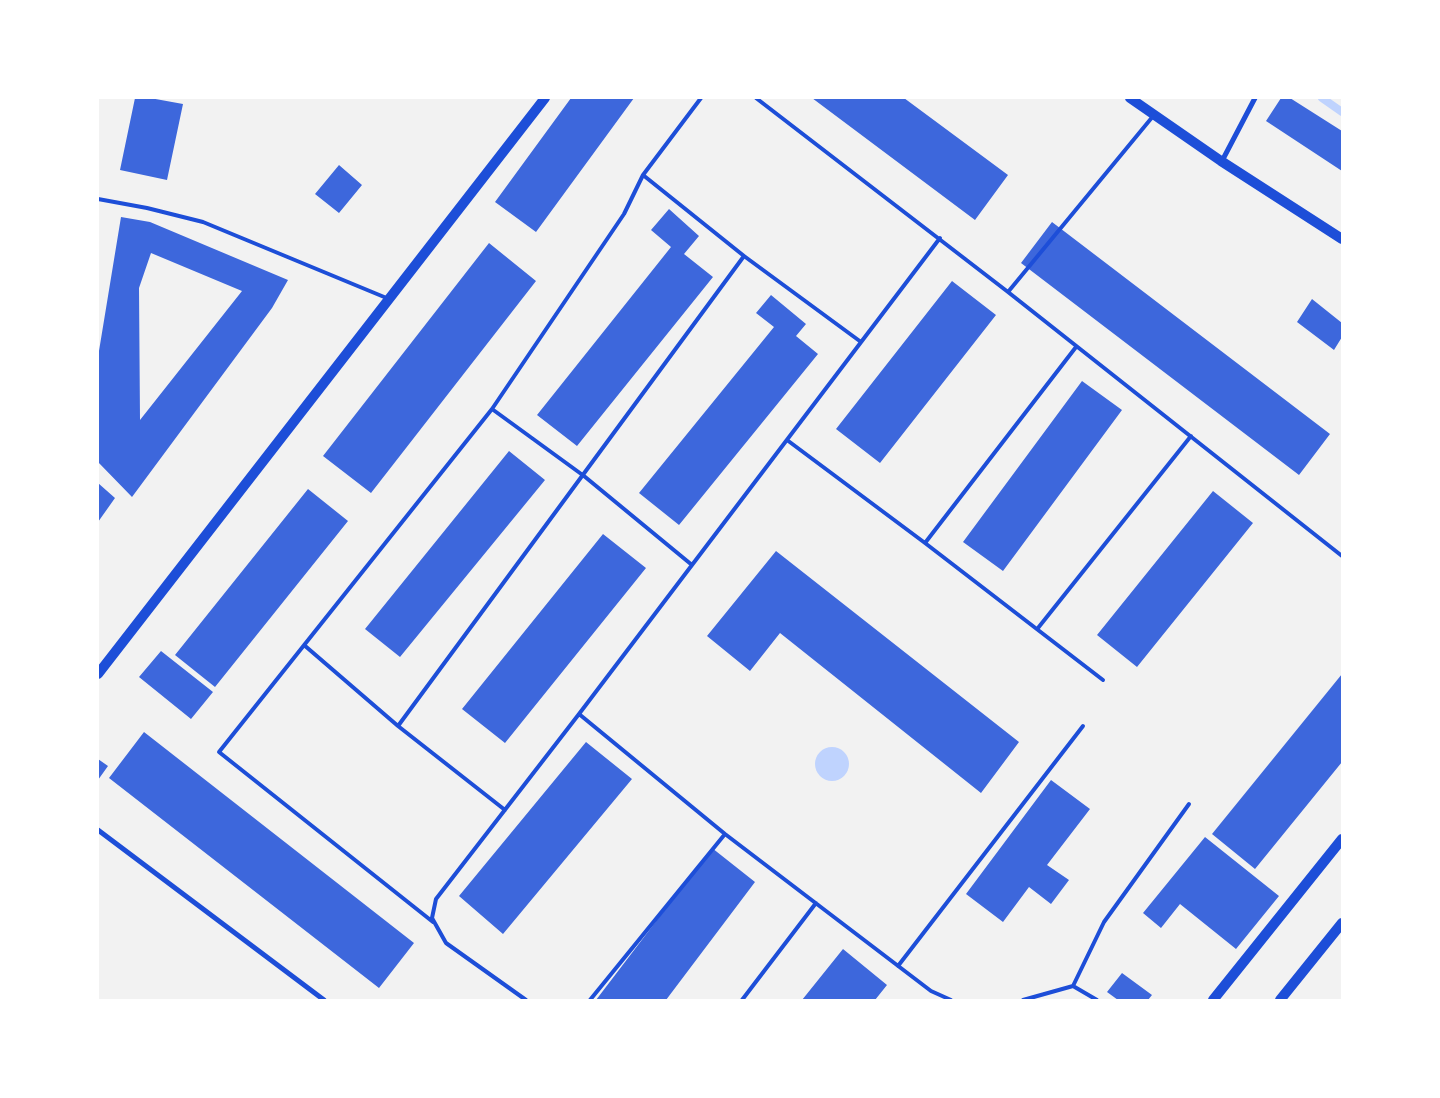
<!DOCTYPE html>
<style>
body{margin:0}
#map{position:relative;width:1440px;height:1098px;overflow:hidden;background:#f2f2f2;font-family:Rubik,sans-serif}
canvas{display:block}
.frame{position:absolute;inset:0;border:99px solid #fff;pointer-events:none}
</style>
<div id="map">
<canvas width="1440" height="1098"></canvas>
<div class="frame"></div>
</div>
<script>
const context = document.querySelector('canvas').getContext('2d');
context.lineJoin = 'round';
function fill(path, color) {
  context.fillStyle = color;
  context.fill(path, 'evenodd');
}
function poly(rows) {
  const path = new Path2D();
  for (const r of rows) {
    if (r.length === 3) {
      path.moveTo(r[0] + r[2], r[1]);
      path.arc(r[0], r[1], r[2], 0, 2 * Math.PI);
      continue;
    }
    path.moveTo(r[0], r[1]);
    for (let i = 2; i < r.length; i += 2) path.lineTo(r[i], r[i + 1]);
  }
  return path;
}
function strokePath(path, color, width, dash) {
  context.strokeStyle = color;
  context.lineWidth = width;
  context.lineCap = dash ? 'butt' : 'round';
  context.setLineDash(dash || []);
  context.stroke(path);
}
fill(poly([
 [832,764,17]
]), '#bfd3fe');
strokePath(poly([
 [1322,98,1342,112]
]), '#bfd3fe', 8);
fill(poly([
 [135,98,150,98,183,104,167,180,120,170],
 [571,98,634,98,536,232,495,202],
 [812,98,904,98,1008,175,975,220],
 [1281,98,1290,98,1342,131,1342,171,1266,121],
 [339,165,362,185,339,213,315,194],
 [669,209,699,236,684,254,713,277,577,446,537,415,671,247,651,230],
 [121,217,150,222,288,280,272,308,132,497,98,462,98,357],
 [151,253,242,291,140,420,139,288],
 [1052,222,1330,434,1299,475,1021,263],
 [489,243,536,281,371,493,323,456],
 [952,281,996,315,880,463,836,429],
 [771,295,806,324,796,336,818,354,679,525,639,493,774,327,756,313],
 [1312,299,1342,323,1342,337,1334,350,1297,322],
 [1082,381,1122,410,1003,571,963,542],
 [509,451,545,480,400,657,365,629],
 [98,483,115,498,98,522],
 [308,489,348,521,215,687,175,655],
 [1213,491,1253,523,1137,667,1097,635],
 [603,534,646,568,505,743,462,709],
 [776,551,1019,742,981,793,780,633,750,671,707,636],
 [161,651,213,692,191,719,139,677],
 [1342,674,1342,762,1255,869,1212,834],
 [144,732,414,943,379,988,109,778],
 [586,742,632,779,503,934,459,896],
 [98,759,108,766,98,780],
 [1051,780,1090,809,1047,865,1069,880,1051,904,1029,887,1003,922,966,894],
 [1205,837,1279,896,1236,949,1180,904,1161,928,1143,913],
 [712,848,755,882,666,1000,596,1000],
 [843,949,887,985,875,1000,802,1000],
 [1122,973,1152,995,1148,1000,1118,1000,1107,992]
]), '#3d67dc');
strokePath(poly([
 [756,98,1008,292],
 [1154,115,1008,292,1342,556],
 [643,175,744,256],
 [98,199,147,208,203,222,389,299],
 [787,440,925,543,1103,680],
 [925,543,1076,347],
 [692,565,584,476,492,409,624,214,643,175,701,98],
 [1038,628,1191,436],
 [304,645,398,726,505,810],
 [579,714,725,834,931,991,951,1000],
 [398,726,744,256,861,342],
 [433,922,219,752,492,409],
 [898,966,1083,726],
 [1073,986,1104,922,1189,804],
 [526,1000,446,943,432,918,436,899,579,714,940,238],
 [590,1000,725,834],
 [742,1000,816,903],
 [1023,1000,1073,986,1097,1000]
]), '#1d4ed8', 4);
strokePath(poly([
 [1222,161,1255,98],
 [98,830,324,1000]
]), '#1d4ed8', 5);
strokePath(poly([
 [1130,98,1221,161,1342,239],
 [98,674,545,98],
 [1213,1000,1342,839],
 [1280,1000,1342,923]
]), '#1d4ed8', 10);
</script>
